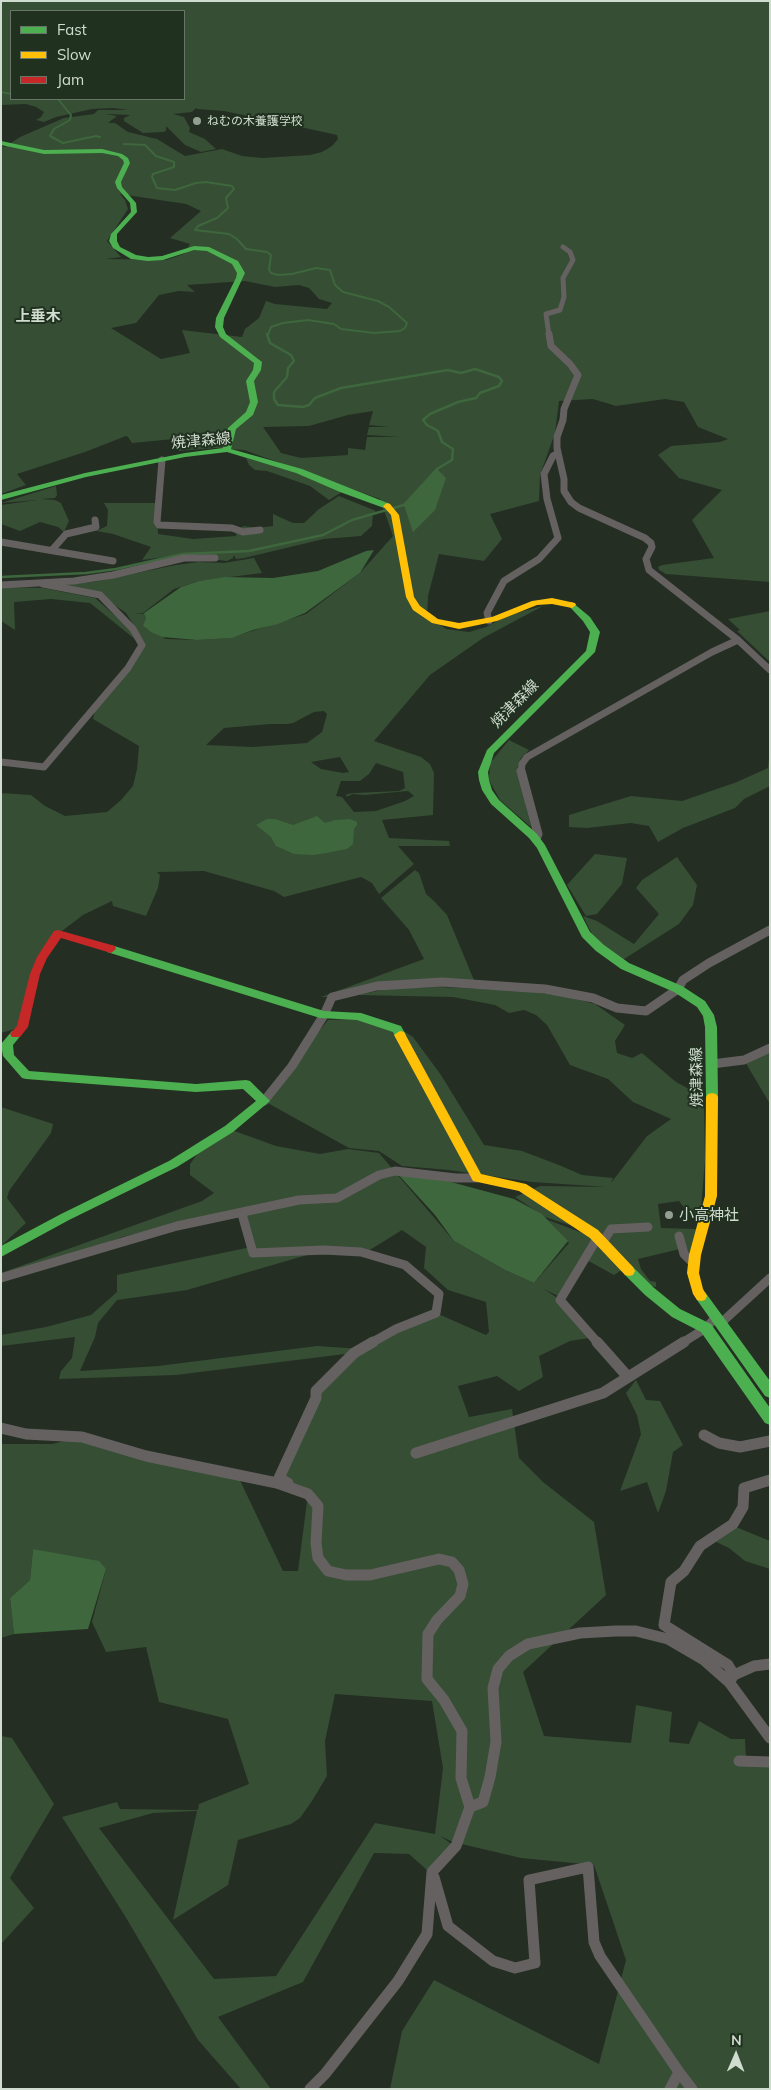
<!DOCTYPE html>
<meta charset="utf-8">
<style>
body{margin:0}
#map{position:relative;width:771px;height:2090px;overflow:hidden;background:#242e23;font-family:Mulish,sans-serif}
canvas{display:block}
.frame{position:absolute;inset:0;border:2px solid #d1dcd0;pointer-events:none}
.legend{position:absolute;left:10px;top:10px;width:175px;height:90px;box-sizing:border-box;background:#20321f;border:1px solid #677666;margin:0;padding:6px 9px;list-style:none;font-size:15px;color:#d1dcd0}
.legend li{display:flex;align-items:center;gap:10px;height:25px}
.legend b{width:25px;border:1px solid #677666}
.north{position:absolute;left:711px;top:2030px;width:50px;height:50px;-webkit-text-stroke:4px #20321f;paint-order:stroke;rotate:1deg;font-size:14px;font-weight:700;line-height:20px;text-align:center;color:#d1dcd0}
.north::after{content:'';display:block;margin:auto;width:18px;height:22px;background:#d1dcd0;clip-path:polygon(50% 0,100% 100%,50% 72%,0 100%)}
</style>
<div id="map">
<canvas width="771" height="2090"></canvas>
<div class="frame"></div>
<ul class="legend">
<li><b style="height:6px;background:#4caf50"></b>Fast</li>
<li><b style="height:6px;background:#ffc107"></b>Slow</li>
<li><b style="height:6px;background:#c62828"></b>Jam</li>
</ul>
<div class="north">N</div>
</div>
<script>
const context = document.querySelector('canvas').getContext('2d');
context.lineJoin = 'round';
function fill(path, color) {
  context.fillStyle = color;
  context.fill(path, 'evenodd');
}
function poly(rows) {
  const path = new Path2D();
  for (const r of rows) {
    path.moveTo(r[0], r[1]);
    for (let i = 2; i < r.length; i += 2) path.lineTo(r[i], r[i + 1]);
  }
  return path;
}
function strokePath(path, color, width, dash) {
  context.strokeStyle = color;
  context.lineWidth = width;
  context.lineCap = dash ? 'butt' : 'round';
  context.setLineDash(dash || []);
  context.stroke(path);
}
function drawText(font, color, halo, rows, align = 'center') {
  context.font = font + ' Mulish,"Noto Sans JP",sans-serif';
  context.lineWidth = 4;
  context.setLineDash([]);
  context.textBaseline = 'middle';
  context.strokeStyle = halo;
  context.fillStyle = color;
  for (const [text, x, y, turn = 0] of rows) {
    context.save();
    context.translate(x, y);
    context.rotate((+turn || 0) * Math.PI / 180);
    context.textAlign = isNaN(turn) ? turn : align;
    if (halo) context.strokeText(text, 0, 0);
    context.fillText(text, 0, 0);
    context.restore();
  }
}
fill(poly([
 [1,1,770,1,770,582,666,574,659,570,658,567,662,565,714,558,692,520,722,490,679,478,658,455,671,446,720,442,728,439,698,427,684,402,665,399,616,406,593,399,559,401,555,433,540,475,539,501,490,514,502,539,484,561,439,554,428,596,427,616,446,629,469,632,486,627,511,614,543,606,483,638,430,675,374,741,421,757,430,764,434,773,433,815,382,820,389,838,449,841,450,846,398,846,414,864,379,894,372,883,361,877,284,897,274,891,204,871,157,872,160,875,158,888,146,916,113,906,112,901,83,915,58,934,35,974,22,1027,1,1033,1,793,31,795,45,806,65,816,107,812,121,800,133,786,137,769,139,746,93,719,96,706,145,643,126,613,100,595,63,585,93,582,176,565,199,562,224,563,254,558,262,573,199,581,174,589,143,613,134,613,146,614,145,628,166,639,197,640,230,638,306,614,360,573,393,536,380,499,244,450,216,448,179,451,174,439,132,443,128,437,126,436,85,452,17,474,26,485,1,494,1,146,5,147,20,137,64,118,94,114,98,110,128,110,113,108,92,109,56,117,44,122,36,120,41,117,44,112,36,107,26,104,1,105],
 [11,11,184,11,184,99,11,99],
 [196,108,197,109,224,111,305,128,337,135,338,139,332,146,322,152,310,155,262,158,242,156,222,149,185,156,157,139,128,132,115,123,108,123,117,116,105,114,130,115,124,118,124,121,143,133,163,132,166,131,166,126,185,145,201,152,216,149,205,139,189,132,190,128,184,117,173,114,192,112],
 [120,194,186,204,201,211,170,238,190,244,184,254,166,260,106,259,121,257,107,241,128,209,125,200],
 [245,281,275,287,299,285,309,288,319,299,332,303,327,309,275,304,266,301,259,318,245,329,242,337,182,330,190,353,161,359,111,328,136,323,159,295,179,291,195,292,187,285],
 [373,411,369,425,389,427,369,427,367,435,400,437,367,437,365,450,348,448,348,455,301,458,281,453,263,427,309,426,348,415],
 [324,711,327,714,322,732,307,743,252,747,206,745,224,728,270,724,287,724,293,723,314,712],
 [340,757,349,772,343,773,321,769,311,762],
 [376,763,403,772,405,788,399,791,355,793,347,794,346,797,353,794,365,795,408,791,414,796,405,801,376,811,354,812,342,797,336,796,341,781,360,781,369,774],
 [246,458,298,473,342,492,329,500,310,486,267,471,255,470,249,465],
 [56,486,57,495,55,498,41,499,55,500,61,503,69,521,64,532,58,527,40,522,20,531,1,524,1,505,37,500,1,503],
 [339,496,376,511,373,513,372,526,361,536,324,539,244,558,236,559,234,555,233,558,227,561,180,555,142,560,151,547,113,534,96,531,107,526,108,510,104,503,156,503,158,534,193,539,236,536,237,529,244,526,257,528,273,526,273,514,293,523,304,523,319,509],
 [1,587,43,588,95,598,135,633,141,644,90,603,51,599,14,602,15,630,1,621],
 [770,611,770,662,737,631,740,630,728,619],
 [509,740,529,750,521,758,517,769,531,827,500,800,489,780,490,763],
 [770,746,770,786,744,799,735,808,683,828,658,842,649,826,631,823,587,828,569,827,569,815,631,796,682,801,737,782,768,768],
 [595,854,627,858,622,884,597,914,586,916,567,885],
 [677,857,697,885,693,905,679,924,621,961,594,938,583,916,597,921,634,944,659,914,636,888,642,880],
 [415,870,419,873,426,894,435,902,447,915,476,985,402,981,332,997,321,997,424,959,409,930,381,898],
 [439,987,524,991,564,996,595,1004,625,1025,615,1041,617,1053,632,1058,642,1053,676,1082,702,1096,704,1108,705,1160,700,1220,693,1219,679,1201,658,1204,661,1228,697,1229,691,1252,684,1254,680,1249,638,1259,641,1269,650,1281,656,1282,656,1287,651,1286,597,1234,545,1217,515,1197,540,1186,607,1187,532,1182,449,1170,402,1166,379,1151,349,1148,264,1101,328,1020,357,1019,399,1028,413,1037,441,1075,484,1145,522,1151,559,1165,582,1175,613,1178,611,1183,647,1136,671,1119,633,1102,608,1079,570,1065,547,1025,536,1015,524,1010,509,1013,495,1005,453,997,357,995,393,988],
 [770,1050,770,1104,744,1060],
 [1,1107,53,1124,51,1133,9,1191,7,1198,26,1223,1,1246],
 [229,1129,276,1146,320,1154,348,1149,379,1153,454,1241,505,1270,534,1283,569,1243,548,1220,596,1238,623,1269,614,1275,585,1259,560,1297,544,1289,562,1301,595,1337,570,1341,539,1356,543,1377,519,1391,497,1376,458,1386,469,1417,512,1409,519,1458,543,1482,594,1522,606,1595,523,1672,544,1736,631,1743,636,1705,672,1712,669,1742,689,1744,699,1721,731,1739,745,1739,746,1758,770,1763,770,2089,390,2089,402,2031,434,1980,599,2064,626,1960,594,1865,521,1858,453,1842,440,1836,453,1845,428,1871,409,1854,374,1853,303,1982,218,2017,271,2089,241,2089,198,2040,125,1916,62,1817,117,1802,120,1809,198,1810,199,1804,249,1784,228,1719,159,1702,146,1647,106,1652,92,1622,106,1569,33,1549,30,1580,10,1598,14,1634,1,1638,1,1444,52,1444,82,1437,237,1474,283,1571,298,1571,308,1494,279,1478,316,1398,353,1353,176,1375,59,1379,61,1371,72,1358,75,1337,1,1346,1,1335,46,1327,91,1315,117,1292,117,1293,117,1275,251,1247,242,1210,122,1237,57,1263,1,1280,1,1273,202,1201,214,1193,190,1175,190,1164,201,1149],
 [402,1230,426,1247,424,1268,448,1290,486,1302,489,1332,486,1335,436,1313,361,1349,317,1346,158,1366,80,1371,95,1337,98,1323,117,1300,187,1290,307,1255,365,1253],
 [335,1694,432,1701,443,1768,435,1834,375,1823,276,1976,214,1979,99,1828,153,1813,197,1811,173,1920,228,1885,238,1840,291,1824,300,1818,312,1801,327,1776,325,1741],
 [636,1380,646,1400,660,1401,683,1445,673,1452,666,1491,658,1513,647,1482,620,1491,641,1434,637,1415,626,1393],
 [736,1527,770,1541,770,1569,745,1561,729,1548,716,1542],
 [1,1736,12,1738,54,1804,10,1878,34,1908,1,1944]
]), '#364e34');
fill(poly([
 [437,469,446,478,435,510,413,532,404,505],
 [374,550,360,573,305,613,278,624,253,630,232,638,197,640,162,637,151,632,143,626,146,618,144,613,181,587,199,581,225,577,273,578,318,571,366,551],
 [317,816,325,823,335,820,350,819,357,822,357,825,354,829,353,844,347,849,326,853,314,855,294,854,276,846,271,837,256,825,267,819,275,819,293,825],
 [395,1171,414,1172,514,1199,542,1214,568,1241,534,1283,505,1270,454,1241,435,1215],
 [33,1549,99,1561,106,1569,88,1629,14,1634,10,1598,30,1580]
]), '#3e673d');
strokePath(poly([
 [1,92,11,94],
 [58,99,70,114],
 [71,115,70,120,54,129,50,136,63,143,96,136,100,137],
 [124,144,145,145,156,156,174,162,174,167,153,174,152,177,157,188,175,190,196,183,206,182,232,186,234,189,226,198,228,208,217,218,198,226,195,230,229,234,237,239,246,249,267,252,271,255,269,270,271,273,278,275,292,274,316,268,330,270,335,285,343,292,378,301,389,307,407,323,405,328,400,331,374,333,341,329,334,324,308,320,283,323,271,327,268,335]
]), '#3e673d', 2);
strokePath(poly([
 [1,577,86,573,116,569,183,554,249,551,323,535,352,520,404,505,437,469,452,460,453,449,442,442,438,431,427,425,423,420,430,414,458,402,476,398,480,393,499,386,502,381,499,377,475,369,461,373,448,370,341,388,315,398,309,405,303,407,278,405,274,399,274,392,287,377,288,368,294,361,291,355,270,343,267,334]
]), '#3e673d', 2.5);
strokePath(poly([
 [549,335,546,314,560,310,564,297,563,278,573,260,570,252,563,247]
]), '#656161', 5);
strokePath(poly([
 [549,334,551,346,570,364,578,375,564,409,563,420,557,437,557,448,564,479,564,491,571,502,579,508,645,538,651,543,652,547,646,559,649,570,738,640,770,670],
 [162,460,157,522,159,525,232,528,243,532,260,530],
 [1,542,113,561],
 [52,550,66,534,96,527,95,520],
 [1,585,74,581,113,575,184,558,215,558],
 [489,621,487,613,504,581,539,559,558,538,547,499,544,474,553,456,558,453],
 [1,762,44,767,128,668,142,645,133,629,100,595,43,584],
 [521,772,522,764,527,757,712,652,738,640]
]), '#656161', 7);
strokePath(poly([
 [521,771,538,834,536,839],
 [712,1064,744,1060,770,1048],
 [264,1101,292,1066,324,1015,332,997,377,986,442,982,545,989,593,998,617,1008,646,1011,678,989,683,980,709,963,770,930],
 [242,1214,253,1253,324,1250,361,1252,405,1265,439,1294,436,1313,396,1329,371,1343],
 [679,1236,684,1254,694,1264],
 [598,1237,560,1300,598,1343],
 [603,1242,611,1229,648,1227],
 [1,1278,177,1226,299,1200,337,1198,379,1175,395,1171,456,1178,477,1178],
 [721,1323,770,1278],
 [682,1343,706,1328,716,1317]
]), '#656161', 9);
strokePath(poly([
 [597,1342,628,1377],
 [1,1428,26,1434,82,1437,146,1456,277,1483,308,1494,318,1506,316,1543,318,1558,328,1571,346,1575,370,1575,439,1559,452,1562,459,1570,463,1584,460,1596,437,1620,428,1634,427,1679,444,1700,462,1731,461,1778,470,1807,456,1846,432,1872,427,1934,398,1981,325,2074,310,2089],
 [704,1435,719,1443,740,1447,770,1441],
 [416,1453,603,1393,684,1342],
 [288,1483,279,1478,316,1398,316,1391,354,1353,373,1342],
 [734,1675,754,1666,770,1664],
 [729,1682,734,1675,728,1665,664,1625,671,1582,684,1571,700,1546,733,1524,743,1507,744,1488,770,1480],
 [739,1761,770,1762],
 [470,1807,483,1802,490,1777,496,1742,493,1688,498,1669,509,1656,528,1644,580,1633,616,1631,636,1631,668,1639,704,1660,729,1682,770,1738],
 [434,1877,448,1926,493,1961,515,1968,535,1963,529,1880,588,1867,594,1942,600,1956,679,2072,670,2089],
 [679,2072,692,2089]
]), '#656161', 11);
fill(poly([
 [1,141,44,150,102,149,122,154,128,158,130,163,121,182,122,187,136,203,137,212,117,234,117,241,120,247,136,255,148,257,162,256,194,246,209,247,238,261,245,273,224,318,223,327,226,334,262,362,261,370,254,381,258,402,253,415,236,429,231,449,302,469,390,504,390,508,384,508,340,492,296,473,227,452,185,457,86,477,1,500,1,495,85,473,185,453,223,448,228,428,246,412,250,402,246,381,253,370,254,363,220,337,215,327,216,318,236,278,237,273,232,264,207,251,194,250,163,260,148,261,131,259,113,248,109,241,111,234,131,212,130,203,117,188,115,182,124,163,123,160,118,156,102,153,44,154,1,145,1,141],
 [572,602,590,617,600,632,595,652,494,753,488,772,489,780,492,790,499,800,537,834,545,845,590,932,604,945,629,963,682,986,705,1001,714,1015,717,1027,718,1097,716,1100,712,1101,708,1100,706,1097,705,1027,703,1016,697,1007,674,992,621,969,596,951,582,937,537,848,529,838,491,804,482,790,479,780,478,772,487,750,586,651,590,632,583,621,568,605,572,602],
 [111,945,324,1011,361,1013,401,1026,406,1035,400,1039,396,1038,393,1032,357,1020,320,1018,107,952,106,949,111,945],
 [16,1030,22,1034,13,1045,14,1055,29,1071,196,1084,246,1080,250,1081,270,1101,233,1132,177,1167,69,1220,1,1257,1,1246,61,1214,169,1161,225,1126,256,1101,243,1089,196,1092,26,1079,22,1078,3,1056,1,1044,12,1031,16,1030],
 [629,1266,633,1267,653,1287,680,1309,711,1324,770,1408,770,1425,765,1423,701,1332,672,1317,645,1295,625,1275,623,1271,625,1267,629,1266],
 [701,1291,705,1292,770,1381,770,1398,765,1396,697,1300,695,1296,697,1292,701,1291]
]), '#4caf50');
fill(poly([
 [387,503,390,504,399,515,414,597,420,606,438,619,459,623,492,617,532,601,552,598,575,603,576,605,572,608,552,604,537,605,497,621,459,629,432,623,413,610,406,597,391,515,383,506,387,503],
 [400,1031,404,1032,481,1174,526,1184,598,1230,633,1267,635,1271,633,1275,629,1276,625,1275,590,1238,519,1191,473,1181,394,1035,400,1031],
 [712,1093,716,1094,718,1097,717,1196,701,1255,699,1273,703,1289,707,1296,705,1300,701,1301,697,1300,693,1294,687,1273,689,1255,705,1196,706,1097,708,1094,712,1093]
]), '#ffc107');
fill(poly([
 [58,930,115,946,116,949,111,953,61,938,47,958,40,974,28,1027,20,1037,12,1037,10,1034,17,1026,30,974,37,957,54,931,58,930]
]), '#c62828');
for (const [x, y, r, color] of [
 [197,121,5,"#949f93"],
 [669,1215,5,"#949f93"]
]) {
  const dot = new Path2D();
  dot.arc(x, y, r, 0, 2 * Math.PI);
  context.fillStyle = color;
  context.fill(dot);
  strokePath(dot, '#20321f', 2);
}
drawText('12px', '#d1dcd0', '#20321f', [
 ["ねむの木養護学校",207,121]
], 'left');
drawText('bold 15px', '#d1dcd0', '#20321f', [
 ["上垂木",38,316]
]);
drawText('15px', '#d1dcd0', '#20321f', [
 ["焼津森線",201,441,-5],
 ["焼津森線",515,704,-45],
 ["焼津森線",697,1077,-91]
]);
drawText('15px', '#d1dcd0', '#20321f', [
 ["小高神社",679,1215]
], 'left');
</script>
